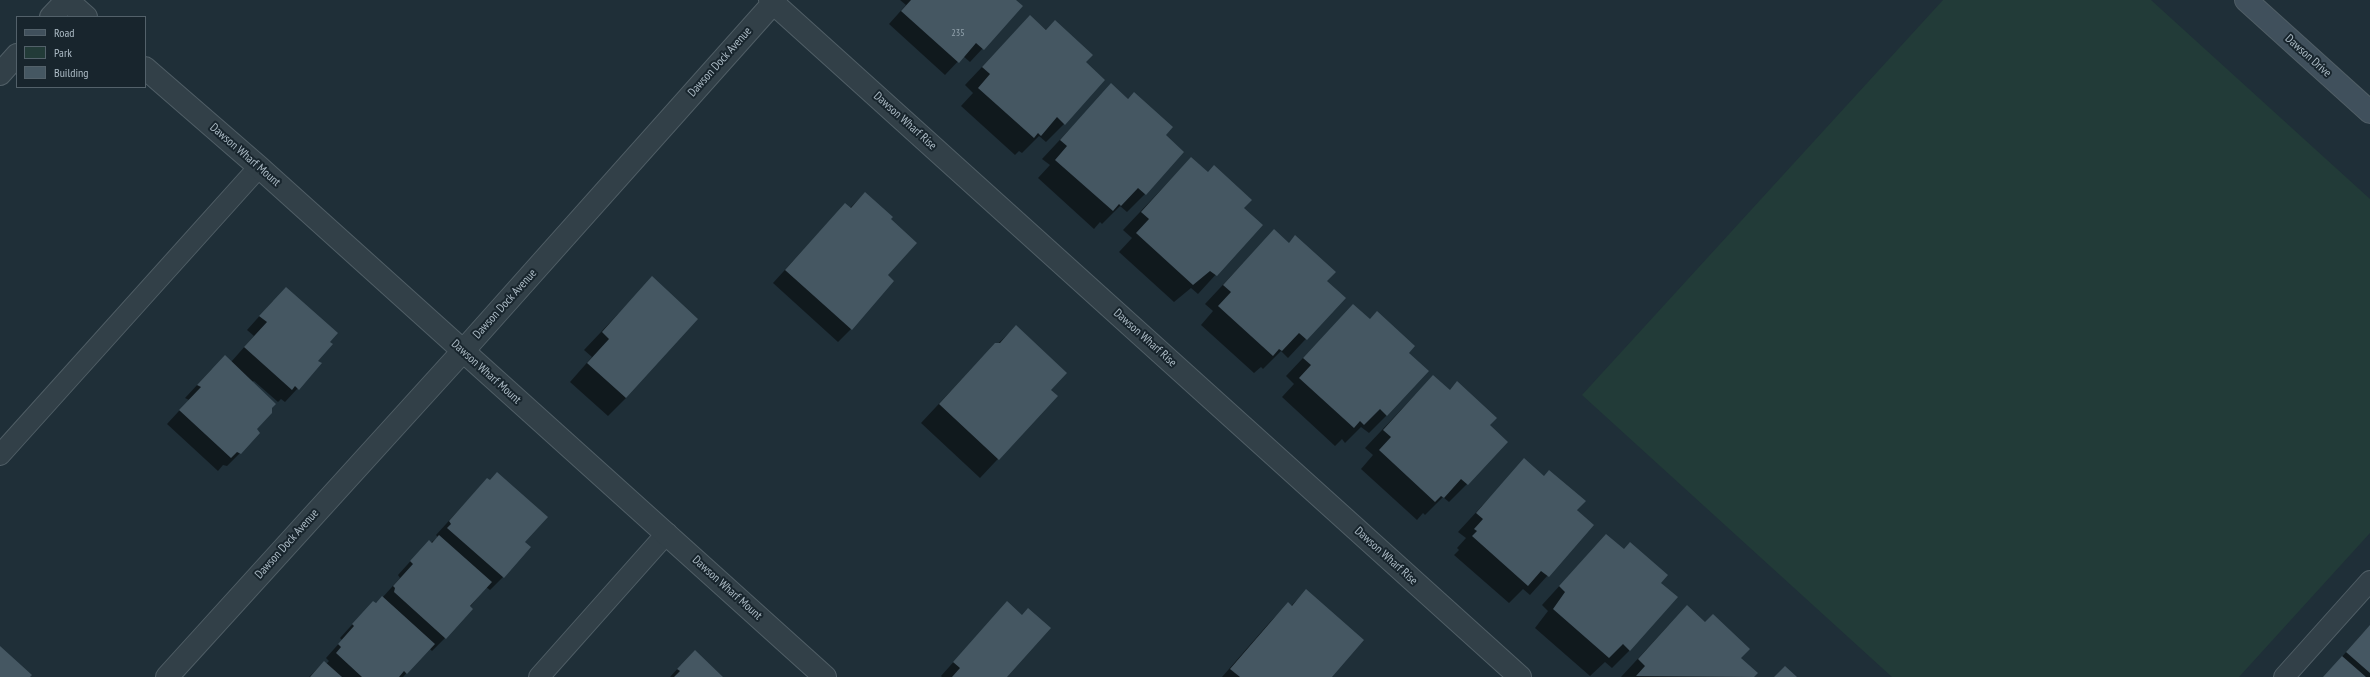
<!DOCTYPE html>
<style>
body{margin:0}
#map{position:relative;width:2370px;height:677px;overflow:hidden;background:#1f2f38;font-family:"PT Sans Narrow",sans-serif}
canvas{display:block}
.legend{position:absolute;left:16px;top:16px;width:130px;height:72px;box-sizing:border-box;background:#18252d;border:1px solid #53616a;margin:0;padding:5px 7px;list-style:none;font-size:12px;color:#acbbc5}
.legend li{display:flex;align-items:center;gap:8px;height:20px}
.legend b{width:20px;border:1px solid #53616a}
</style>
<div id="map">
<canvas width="2370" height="677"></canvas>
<ul class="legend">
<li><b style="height:5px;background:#40505c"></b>Road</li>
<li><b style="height:11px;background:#223b38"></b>Park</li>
<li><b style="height:11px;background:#455762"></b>Building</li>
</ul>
</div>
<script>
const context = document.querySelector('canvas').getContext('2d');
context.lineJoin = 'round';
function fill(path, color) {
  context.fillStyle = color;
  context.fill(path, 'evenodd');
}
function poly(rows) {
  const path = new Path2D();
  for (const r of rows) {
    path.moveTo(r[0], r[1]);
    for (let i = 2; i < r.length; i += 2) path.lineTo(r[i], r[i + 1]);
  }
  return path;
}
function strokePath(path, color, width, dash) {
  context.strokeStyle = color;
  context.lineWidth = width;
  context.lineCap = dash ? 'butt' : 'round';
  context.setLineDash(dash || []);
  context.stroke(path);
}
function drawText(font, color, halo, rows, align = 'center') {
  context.font = font + ' "PT Sans Narrow",sans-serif';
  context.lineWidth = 4;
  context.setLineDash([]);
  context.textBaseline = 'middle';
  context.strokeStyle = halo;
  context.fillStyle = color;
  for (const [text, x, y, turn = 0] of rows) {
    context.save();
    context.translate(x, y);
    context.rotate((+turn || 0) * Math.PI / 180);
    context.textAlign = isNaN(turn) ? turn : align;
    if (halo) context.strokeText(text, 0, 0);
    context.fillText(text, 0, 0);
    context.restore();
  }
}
fill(poly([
 [1943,0,2151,0,2370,199,2370,533,2239,677,1892,677,1582,395]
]), '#223b38');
fill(poly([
 [900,0,1014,0,1022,6,970,62,963,56,945,75,889,24,906,5],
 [1030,16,1085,63,1064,124,1046,142,1039,136,1022,153,1019,151,1015,155,961,106,973,93,965,85],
 [1111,85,1127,100,1134,93,1165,135,1145,194,1127,212,1120,206,1102,224,1100,222,1094,229,1038,178,1050,165,1042,159],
 [1191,158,1261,225,1198,294,1191,288,1174,302,1119,252,1132,238,1123,230],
 [865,193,889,219,887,276,851,329,838,342,773,283,845,204,850,208],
 [1274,230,1344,298,1288,358,1281,351,1263,369,1261,367,1254,373,1201,325,1213,311,1205,304],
 [652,278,626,398,608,416,570,382,592,357,584,350],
 [273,301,316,361,321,363,285,402,281,399,278,402,254,381,252,382,271,408,240,453,227,466,223,465,218,471,167,424,189,400,185,398,212,369,231,362,254,336,247,330],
 [1353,305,1407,353,1387,415,1369,433,1361,427,1345,443,1342,439,1335,446,1282,397,1294,384,1286,376],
 [1016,327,1050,390,1057,396,980,478,921,423,977,363],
 [1415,395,1488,426,1467,484,1449,502,1443,497,1425,515,1423,513,1417,520,1361,469,1373,455,1365,448],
 [1524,460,1593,525,1530,595,1523,589,1509,603,1454,555,1459,550,1457,548,1466,538,1458,532],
 [487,479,524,542,503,577,490,590,486,587,445,638,432,651,429,648,403,677,309,677,324,662,326,664,329,661,326,658,342,640,340,638,360,616,382,598,400,578,398,575,416,555,438,537,436,535],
 [1606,535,1660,583,1630,650,1612,668,1605,662,1590,676,1535,628,1548,611,1542,605],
 [1306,591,1330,677,1222,677,1270,622,1288,604,1291,606],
 [1007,602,1006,677,942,677,941,676],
 [1669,625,1740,658,1756,673,1753,677,1621,677],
 [2370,626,2370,677,2324,677,2363,633],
 [681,665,722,677,670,677]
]), '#0007');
fill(poly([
 [911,0,1016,0,1023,6,984,50,976,43,959,63,901,11],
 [1030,15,1046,30,1055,20,1093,55,1086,62,1105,80,1065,125,1057,117,1041,136,1038,133,1034,138,978,88,990,74,982,67],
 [1111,83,1128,99,1134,92,1173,127,1166,135,1184,152,1146,195,1138,188,1121,206,1119,204,1113,211,1055,160,1067,146,1060,140],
 [1191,157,1208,172,1214,165,1252,200,1244,208,1263,225,1217,276,1210,271,1193,285,1136,233,1149,219,1141,212],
 [865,192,893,217,891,219,917,243,888,275,894,281,852,330,785,270,845,203,851,208],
 [1274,229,1289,243,1295,235,1336,272,1327,281,1346,298,1307,340,1299,333,1282,351,1279,349,1273,356,1218,306,1231,292,1223,285],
 [652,276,698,319,626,398,587,363,609,339,602,332],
 [286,287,338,333,330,342,333,344,318,361,322,363,299,390,295,386,292,390,244,347,267,322,259,316],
 [1353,304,1370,319,1377,311,1415,346,1409,353,1429,371,1387,416,1380,409,1364,425,1360,421,1354,428,1299,378,1311,365,1303,358],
 [1016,325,1067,373,1051,390,1058,396,999,460,939,404,995,343,1000,343],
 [225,355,276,404,272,408,272,413,257,429,260,433,241,454,237,452,231,458,179,410,201,387,197,385],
 [1433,375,1450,390,1457,381,1497,418,1490,425,1508,442,1468,485,1461,479,1444,498,1441,496,1435,502,1379,450,1391,437,1383,430],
 [1524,458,1544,476,1549,470,1586,501,1577,510,1594,525,1549,577,1541,571,1528,586,1472,536,1477,531,1474,529,1483,519,1476,513],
 [497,472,548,517,525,542,531,547,504,578,447,528,451,524,449,521,487,478,490,480],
 [1606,534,1624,549,1630,542,1668,575,1661,583,1678,597,1630,651,1623,644,1609,658,1553,609,1565,592,1559,586],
 [439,535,492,582,470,606,473,609,446,639,394,592,395,588,393,586,413,564,410,561,429,540,432,543],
 [1306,589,1364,640,1332,677,1240,677,1230,669,1288,602,1292,606],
 [382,596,435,644,407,674,404,671,399,677,362,677,336,653,341,647,338,644,354,626,352,624,373,601,376,603],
 [1007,601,1022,615,1028,608,1051,628,1007,677,952,677,960,668,953,662],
 [1687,605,1705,622,1713,614,1750,649,1741,658,1758,673,1754,677,1636,676,1645,666,1638,659],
 [2370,625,2370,673,2346,652],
 [0,646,32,675,30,677,0,677],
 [695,650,723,677,674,677,680,671,677,669],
 [2342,656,2366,677,2323,677],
 [324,661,342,677,310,677],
 [1785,666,1797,677,1774,677]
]), '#455762');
const lane = poly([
 [0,455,259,167],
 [539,677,667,533],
 [2284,677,2370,581]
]);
const street = poly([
 [67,0,86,17],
 [770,0,1520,677],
 [51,17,67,0],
 [145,68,259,167,825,677],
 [0,74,17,55],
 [167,677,463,351,776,0]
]);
const secondary = poly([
 [2246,0,2370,112]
]);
strokePath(lane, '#505e66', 22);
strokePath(street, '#505e66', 24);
strokePath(secondary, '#505e66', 24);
strokePath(lane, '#324048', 20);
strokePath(street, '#324048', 22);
strokePath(secondary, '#40505c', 22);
drawText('10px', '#92a2ac', null, [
 ["235",958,33]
]);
drawText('12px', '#acbbc5', '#18252d', [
 ["Dawson Drive",2308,56,42],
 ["Dawson Dock Avenue",720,62,-48],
 ["Dawson Wharf Rise",905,121,42],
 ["Dawson Wharf Mount",245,155,41],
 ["Dawson Dock Avenue",505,304,-48],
 ["Dawson Wharf Rise",1145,338,42],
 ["Dawson Wharf Mount",486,372,42],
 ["Dawson Dock Avenue",287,544,-48],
 ["Dawson Wharf Rise",1386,556,42],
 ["Dawson Wharf Mount",727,588,42]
]);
</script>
